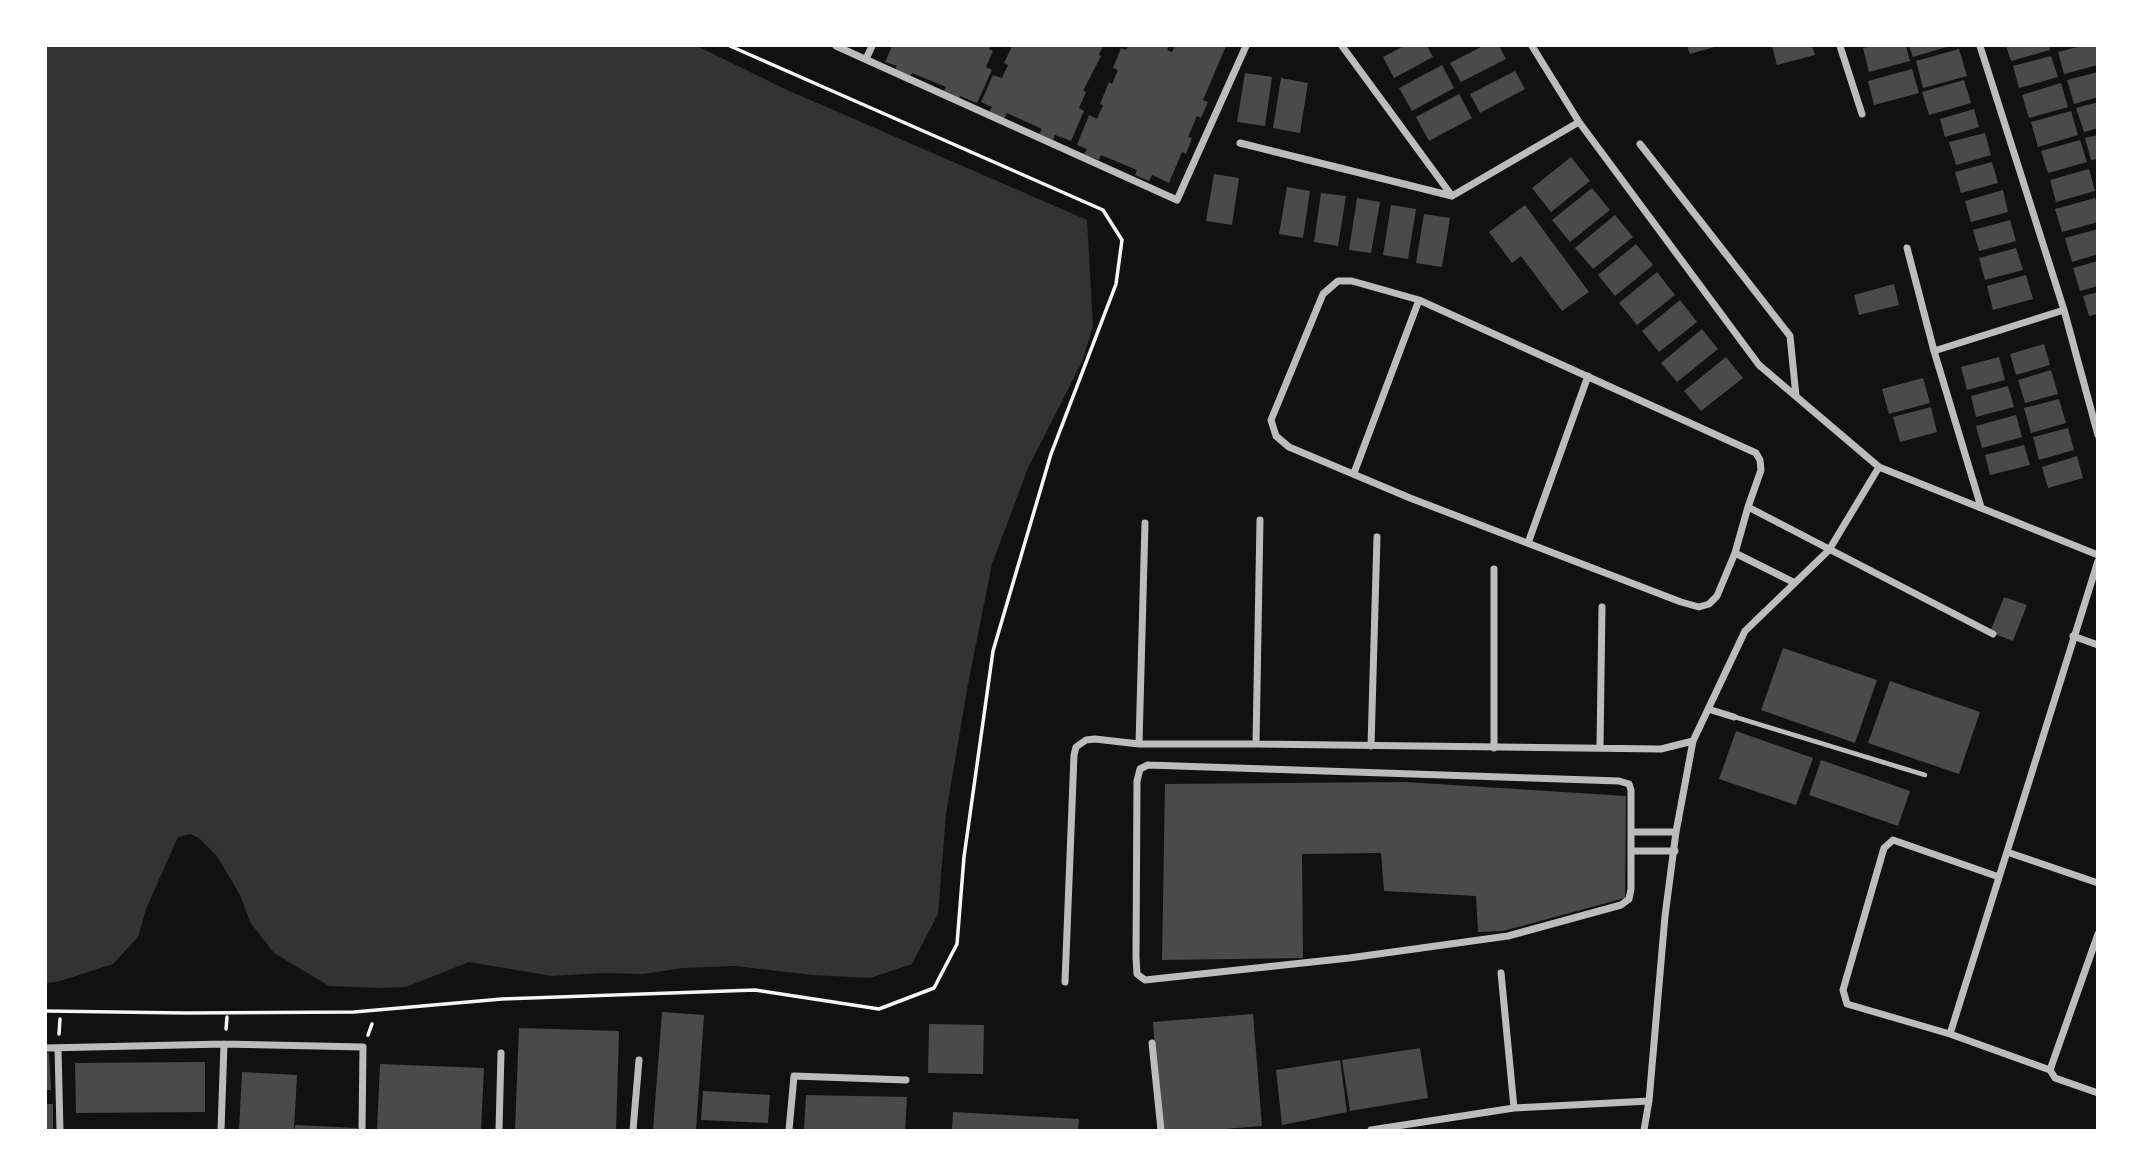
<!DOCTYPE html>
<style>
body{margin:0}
#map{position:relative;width:2143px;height:1176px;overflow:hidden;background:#111;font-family:Literata,serif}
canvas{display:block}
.frame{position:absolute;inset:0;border:47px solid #fff;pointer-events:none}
</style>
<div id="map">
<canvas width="2143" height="1176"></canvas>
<div class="frame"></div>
</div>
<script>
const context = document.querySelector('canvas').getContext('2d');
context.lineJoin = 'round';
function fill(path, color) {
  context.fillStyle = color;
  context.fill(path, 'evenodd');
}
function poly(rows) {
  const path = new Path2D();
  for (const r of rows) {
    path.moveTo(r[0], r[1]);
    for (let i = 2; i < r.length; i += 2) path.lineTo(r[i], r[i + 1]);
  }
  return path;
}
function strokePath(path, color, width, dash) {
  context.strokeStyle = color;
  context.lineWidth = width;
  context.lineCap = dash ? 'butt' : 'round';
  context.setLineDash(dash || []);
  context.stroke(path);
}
fill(poly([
 [46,46,697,46,785,89,1087,220,1093,327,1082,362,1028,468,992,564,968,684,946,814,938,914,912,964,870,978,812,975,735,966,683,968,643,974,602,973,552,976,469,962,406,987,380,988,329,986,274,953,250,922,240,895,217,856,199,838,190,834,178,837,146,909,138,937,113,964,57,982,46,983]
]), '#333');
fill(poly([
 [892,46,991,46,989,49,993,51,986,67,992,70,977,103,960,96,959,99,943,93,946,87,912,73,910,77,894,71,897,66,885,62],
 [1012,46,1103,46,1099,55,1101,56,1083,91,1086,92,1079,108,1084,111,1071,141,1055,135,1053,140,1039,134,1042,129,1007,113,1004,119,989,112,992,107,981,102,993,75,1002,78,1008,65,1004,63],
 [1128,46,1169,46,1167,50,1172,52,1175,46,1226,46,1203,100,1208,102,1201,118,1197,116,1188,137,1192,138,1186,154,1182,152,1169,183,1152,175,1149,181,1135,175,1137,170,1101,155,1099,160,1084,154,1087,149,1077,145,1089,115,1097,119,1103,105,1100,104,1109,82,1112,84,1118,70,1113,68,1121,48,1126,50],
 [1404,46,1427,46,1433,57,1394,78,1383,57],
 [1483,46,1499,46,1506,59,1461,82,1450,63],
 [1687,46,1718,46,1690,54],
 [1772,46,1812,46,1815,55,1777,65],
 [1874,46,1906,46,1910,61,1869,72,1863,48],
 [1909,46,1950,46,1913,57],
 [2006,46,2049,46,2050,50,2011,61],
 [2081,46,2096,46,2098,65,2064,74,2058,52],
 [1959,49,1967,76,1923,88,1916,61],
 [2051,56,2058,77,2019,88,2013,66],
 [1442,65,1454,88,1412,111,1399,88],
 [1912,69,1919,93,1874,105,1868,81],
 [1515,71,1525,89,1480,113,1470,94],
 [2098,72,2098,97,2074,104,2067,80],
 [1245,73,1272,77,1265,126,1237,122],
 [1281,78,1308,83,1300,133,1273,128],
 [1964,80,1971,103,1929,115,1922,92],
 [2061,83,2068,107,2029,118,2022,95],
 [1459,94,1472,118,1429,141,1416,117],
 [2098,102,2098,128,2084,132,2076,108],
 [1974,109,1979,127,1945,137,1940,119],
 [2071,111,2078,135,2038,147,2031,122],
 [1985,133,1991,155,1956,165,1949,142],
 [2098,135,2098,159,2091,160,2085,138],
 [2080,140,2087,162,2048,173,2041,151],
 [1571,157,1590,181,1551,212,1532,188],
 [1992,162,1998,183,1961,193,1955,172],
 [2089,169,2095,191,2056,202,2050,180],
 [1214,174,1239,178,1232,225,1206,221],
 [1287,187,1310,191,1303,238,1279,234],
 [1592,188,1610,210,1570,242,1552,220],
 [2003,190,2008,212,1971,222,1965,201],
 [1321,193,1346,196,1338,246,1314,242],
 [1357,198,1380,202,1371,253,1349,250],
 [2095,198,2098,206,2098,222,2062,232,2055,209],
 [1391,205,1416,209,1408,259,1383,255],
 [1525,205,1589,292,1562,311,1521,256,1512,263,1489,232],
 [1424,214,1450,218,1442,267,1416,263],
 [1615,215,1633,237,1593,269,1575,248],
 [2010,220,2016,241,1979,251,1973,230],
 [2098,229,2098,254,2072,262,2065,238],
 [1636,244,1653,265,1615,296,1598,275],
 [2016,248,2023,270,1985,280,1979,258],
 [2098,261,2098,286,2080,291,2073,268],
 [1657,272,1675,295,1637,325,1619,303],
 [2026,275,2033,299,1993,310,1987,286],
 [1894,284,1899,305,1859,315,1854,295],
 [2098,292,2098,314,2089,316,2083,296],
 [1680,300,1697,322,1659,352,1642,331],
 [1702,329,1718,349,1677,382,1661,363],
 [2044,344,2050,365,2016,375,2010,354],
 [1726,357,1743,378,1701,411,1684,391],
 [1999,357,2005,380,1967,390,1961,367],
 [2051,370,2058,394,2025,403,2018,380],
 [1923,378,1930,403,1889,414,1882,389],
 [2008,386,2014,407,1976,417,1971,396],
 [2059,399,2066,423,2031,433,2024,408],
 [1931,407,1937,432,1900,442,1893,417],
 [2016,415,2022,437,1982,448,1976,426],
 [2068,428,2074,450,2039,460,2033,437],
 [2024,445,2030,465,1990,475,1985,455],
 [2077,456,2083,478,2048,488,2042,467],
 [2004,597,2027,605,2013,641,1990,632],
 [1783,648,1877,680,1855,743,1761,710],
 [1890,681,1980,712,1959,774,1868,743],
 [1736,731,1813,758,1796,805,1719,779],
 [1821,760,1910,791,1898,826,1809,795],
 [1405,782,1626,796,1625,898,1503,931,1478,932,1476,896,1384,891,1381,853,1302,854,1303,958,1162,960,1165,784],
 [662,1012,704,1015,696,1130,653,1130],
 [1253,1014,1262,1126,1211,1130,1161,1130,1153,1022],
 [929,1024,984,1025,983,1074,928,1073],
 [519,1028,619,1031,616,1130,515,1130],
 [1420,1048,1428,1098,1350,1111,1342,1060],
 [46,1053,49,1053,51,1090,46,1090],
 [1340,1060,1347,1112,1282,1125,1276,1070],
 [205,1062,205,1112,76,1113,75,1063],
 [380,1064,484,1068,481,1130,377,1130],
 [242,1072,297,1075,294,1130,239,1130],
 [703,1091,770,1095,768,1123,701,1120],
 [806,1095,907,1097,905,1130,804,1130],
 [46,1104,53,1104,53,1130,46,1130],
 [953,1112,1079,1119,1078,1130,952,1130],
 [295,1125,357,1128,357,1130,295,1130]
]), '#4a4a4a');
strokePath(poly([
 [46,1011,185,1013,354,1012,502,999,755,990,879,1009,934,988,957,944,964,857,993,651,1051,454,1116,284,1122,240,1103,210,730,46],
 [226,1029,227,1017],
 [59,1034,60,1019],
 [368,1035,372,1024]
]), '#f5f5f5', 3.5);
strokePath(poly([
 [1735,717,1925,775]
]), '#bcbcbc', 4.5);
strokePath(poly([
 [836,46,1177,200,1246,46],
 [1342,46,1452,196],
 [1532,46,1579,122,1759,365,1879,467,2098,555],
 [1840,46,1862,114],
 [1980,46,2064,310,2098,435],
 [866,59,872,46],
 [1240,143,1452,196,1579,122],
 [1640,144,1790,336,1796,396],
 [1907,248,1934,351,1981,507],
 [1934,351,2064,310],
 [1354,473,1419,300],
 [1528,543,1588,376],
 [1735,553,1748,507],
 [2098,561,1950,1034,2050,1070,2055,1078,2098,1093],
 [1795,583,1735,553,1717,596,1709,604,1699,607,1681,602,1410,498,1289,447,1276,436,1271,420,1323,294,1338,281,1352,281,1419,300,1756,453,1760,460,1761,470,1748,507,1993,634],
 [2073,636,2098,645],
 [1708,709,1734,717],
 [1139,744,1145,523],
 [1256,744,1260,520],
 [1371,746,1377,537],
 [1600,747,1602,607],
 [1494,748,1494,569],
 [1148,765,1619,781,1629,784,1631,790,1631,889,1629,899,1621,905,1508,936,1349,958,1145,980,1137,974,1136,957,1137,781,1140,769,1148,765],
 [1631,832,1676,832],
 [1631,851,1675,851],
 [2007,852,2098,883],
 [1501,973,1514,1108],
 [1065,982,1074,755,1076,747,1086,740,1095,739,1139,744,1256,744,1661,749,1693,741],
 [1950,1034,1847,1004,1843,990,1884,848,1893,840,1999,877],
 [1152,1043,1161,1130],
 [46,1048,224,1044,363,1047,362,1130],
 [58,1048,60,1130],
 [2050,1070,2098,934],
 [221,1130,224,1044],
 [499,1130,501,1053],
 [633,1130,639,1060],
 [789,1130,794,1076,906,1080],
 [1371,1130,1514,1108,1649,1101],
 [1644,1130,1649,1101,1665,916,1676,832,1693,741,1745,631,1829,550,1879,467]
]), '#bcbcbc', 7);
</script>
